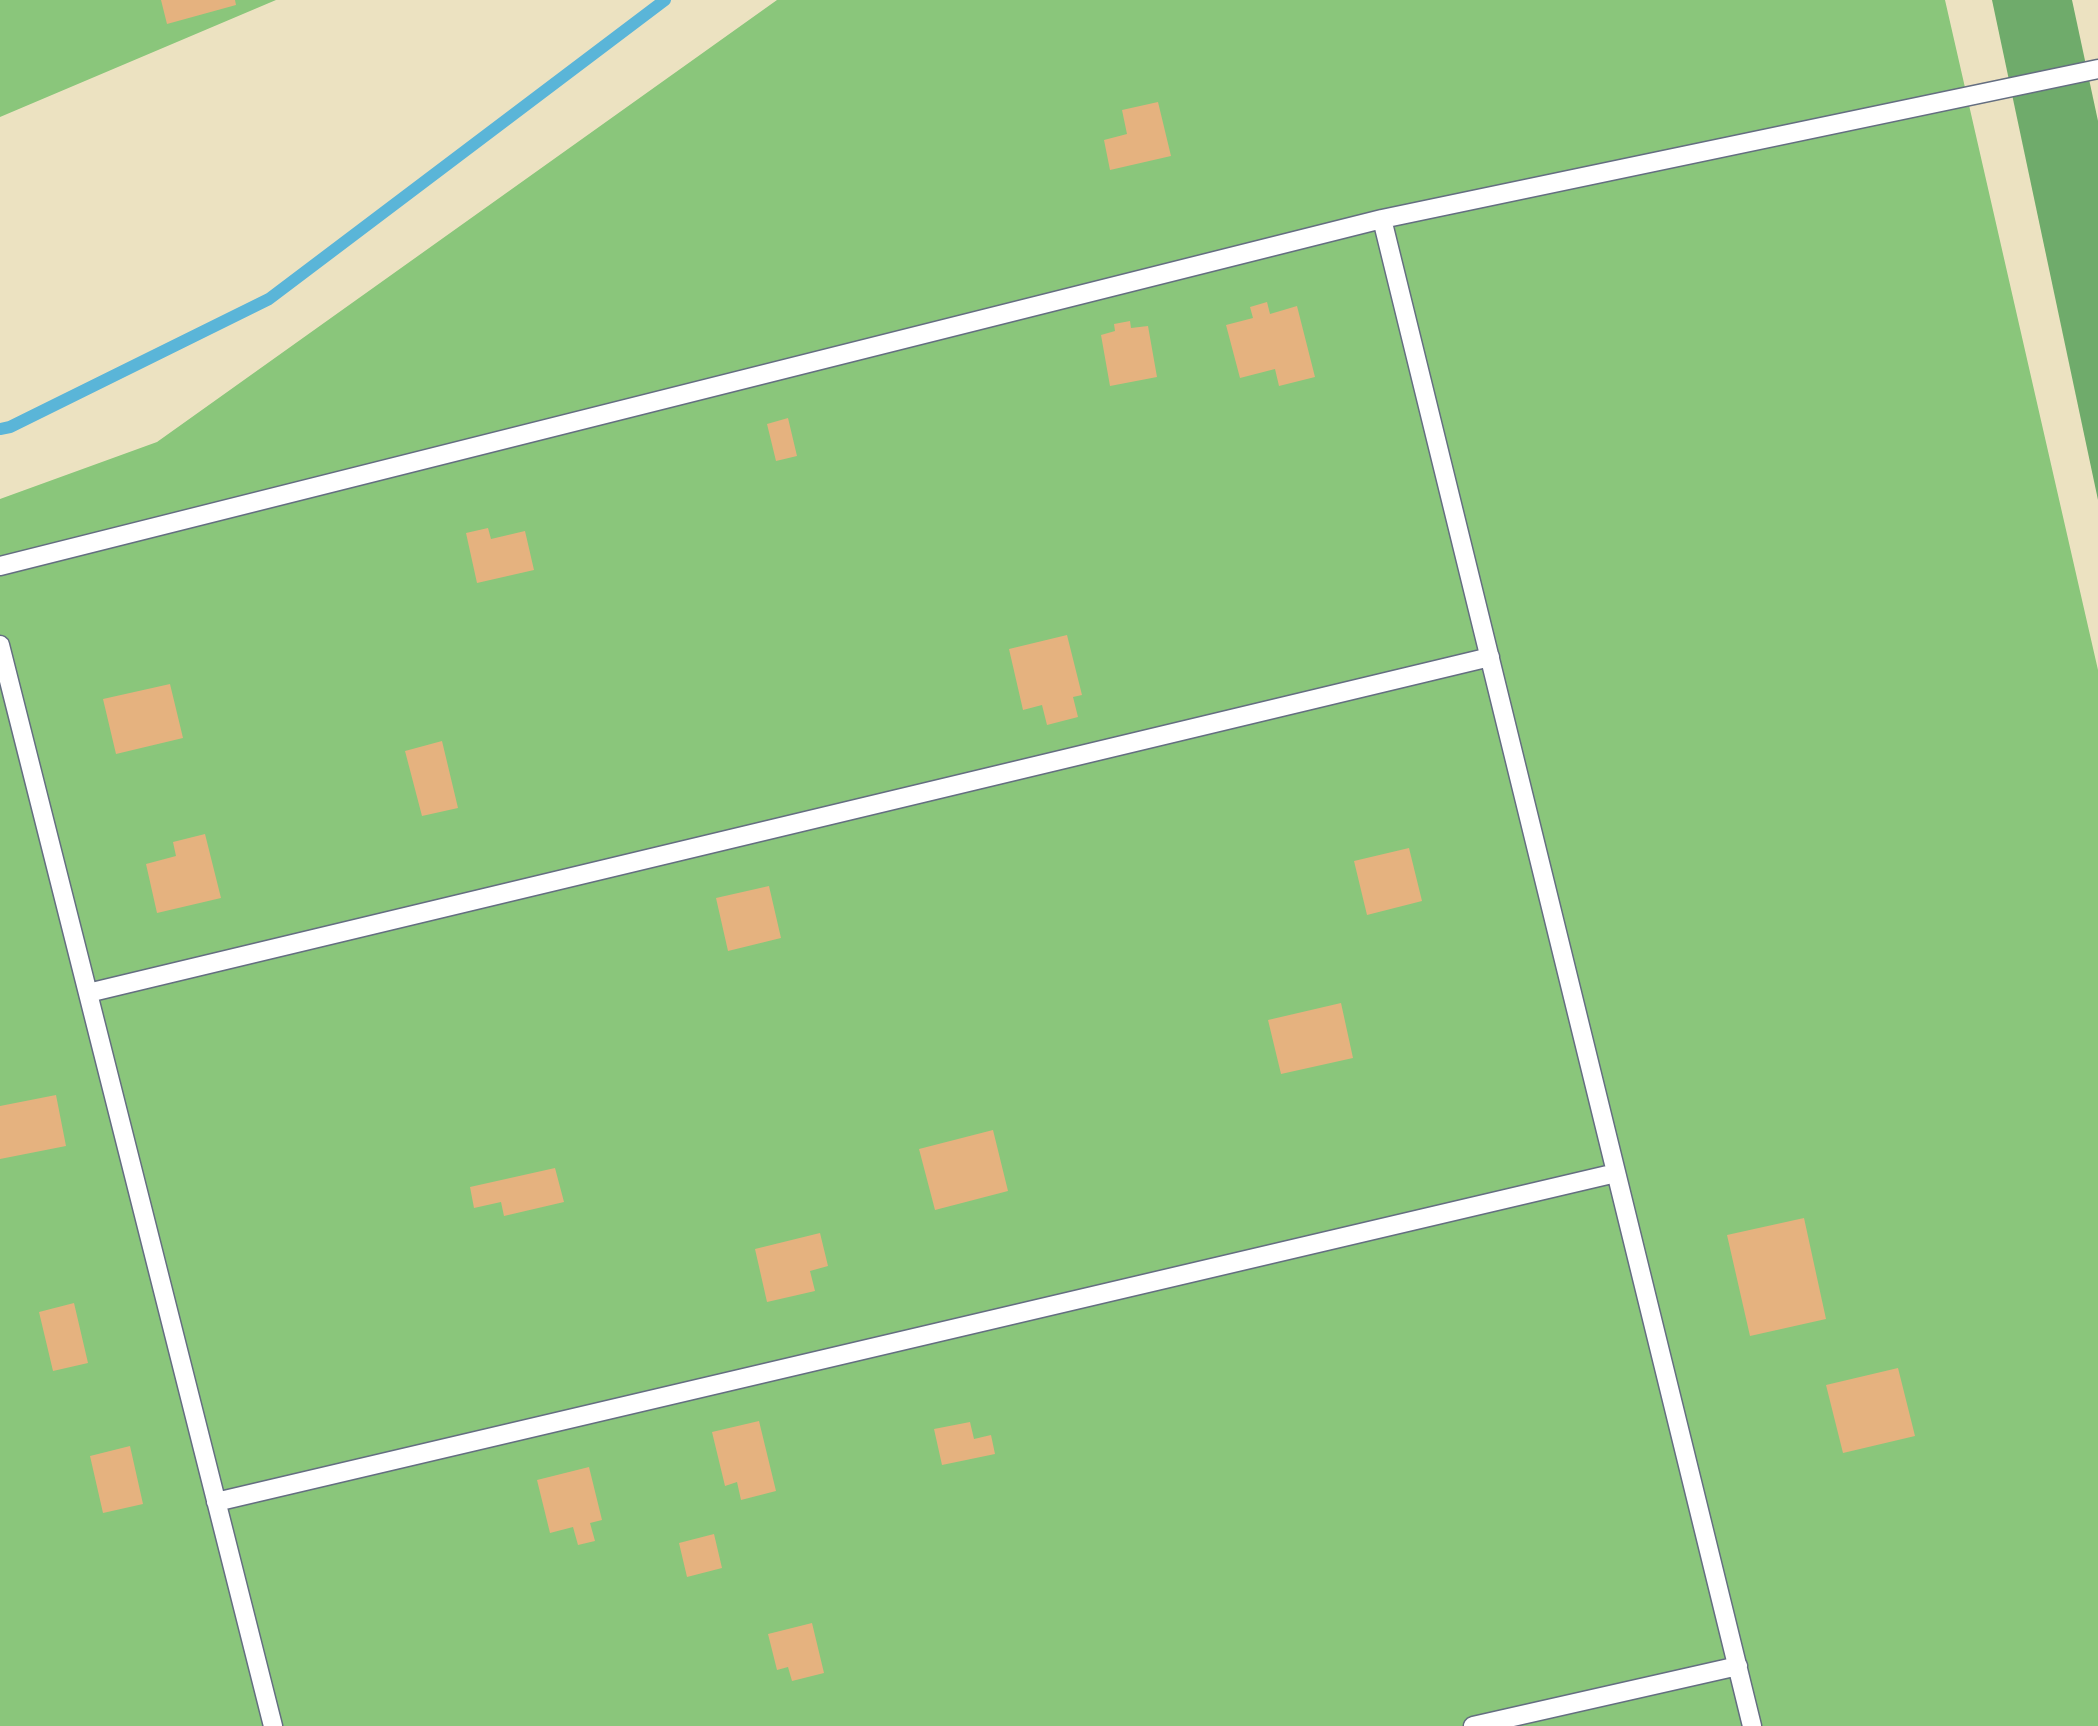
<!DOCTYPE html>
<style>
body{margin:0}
canvas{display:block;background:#ece2c1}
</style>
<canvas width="2098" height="1726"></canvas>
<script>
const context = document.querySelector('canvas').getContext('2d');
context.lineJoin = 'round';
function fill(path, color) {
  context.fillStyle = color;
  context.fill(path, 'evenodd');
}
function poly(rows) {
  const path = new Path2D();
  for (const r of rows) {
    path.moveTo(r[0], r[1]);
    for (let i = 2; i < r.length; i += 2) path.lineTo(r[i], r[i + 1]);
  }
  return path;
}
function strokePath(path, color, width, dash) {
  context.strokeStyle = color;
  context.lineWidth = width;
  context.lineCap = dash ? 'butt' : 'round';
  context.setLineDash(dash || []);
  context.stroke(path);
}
fill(poly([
 [0,0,276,0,0,117],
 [777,0,1945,0,2098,670,2098,1726,0,1726,0,499,157,442]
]), '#8ac67b');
fill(poly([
 [1992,0,2072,0,2098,121,2098,500]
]), '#6fab6b');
strokePath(poly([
 [0,429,10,427,269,299,665,0]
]), '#5ab5d8', 12);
fill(poly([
 [161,0,235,0,236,5,167,24],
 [1158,102,1171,156,1110,170,1104,140,1127,134,1122,110],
 [1267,302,1270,314,1297,306,1315,377,1279,386,1275,369,1240,378,1226,325,1253,318,1250,307],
 [1130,321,1131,328,1148,326,1157,377,1110,386,1101,335,1115,331,1114,324],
 [788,418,797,456,776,461,767,424],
 [488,528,491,539,525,531,534,570,477,583,466,533],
 [1067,635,1082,695,1073,697,1078,717,1047,725,1042,705,1023,710,1009,649],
 [170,684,183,738,116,754,103,699],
 [442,741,458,808,422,816,405,751],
 [205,834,221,898,157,913,146,864,176,856,173,842],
 [1409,848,1422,901,1367,915,1354,861],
 [769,886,781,938,728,951,716,898],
 [1341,1003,1353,1058,1281,1074,1268,1020],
 [56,1095,66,1146,0,1159,0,1106],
 [993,1130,1008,1191,935,1210,919,1149],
 [555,1168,564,1202,504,1216,501,1202,474,1208,470,1187],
 [1804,1218,1826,1319,1750,1336,1727,1235],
 [820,1233,828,1266,810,1271,815,1291,767,1302,755,1249],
 [74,1303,88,1363,53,1371,39,1312],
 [1898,1368,1915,1436,1843,1453,1826,1385],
 [759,1421,776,1491,741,1500,737,1482,725,1486,712,1432],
 [970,1422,974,1439,991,1435,995,1454,942,1465,934,1429],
 [130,1446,143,1504,103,1513,90,1456],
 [589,1467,602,1520,590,1523,595,1541,578,1545,573,1527,550,1533,537,1480],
 [714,1534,722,1568,687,1577,679,1543],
 [812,1623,824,1673,792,1681,788,1667,777,1670,768,1634]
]), '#e5b27f');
const service = poly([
 [0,566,1382,219],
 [0,645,273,1726],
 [88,993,1490,657],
 [216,1502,1616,1173],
 [1473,1726,1738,1666],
 [1752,1726,1382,219,2098,69]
]);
strokePath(service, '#646e81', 21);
strokePath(service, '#fff', 18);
</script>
